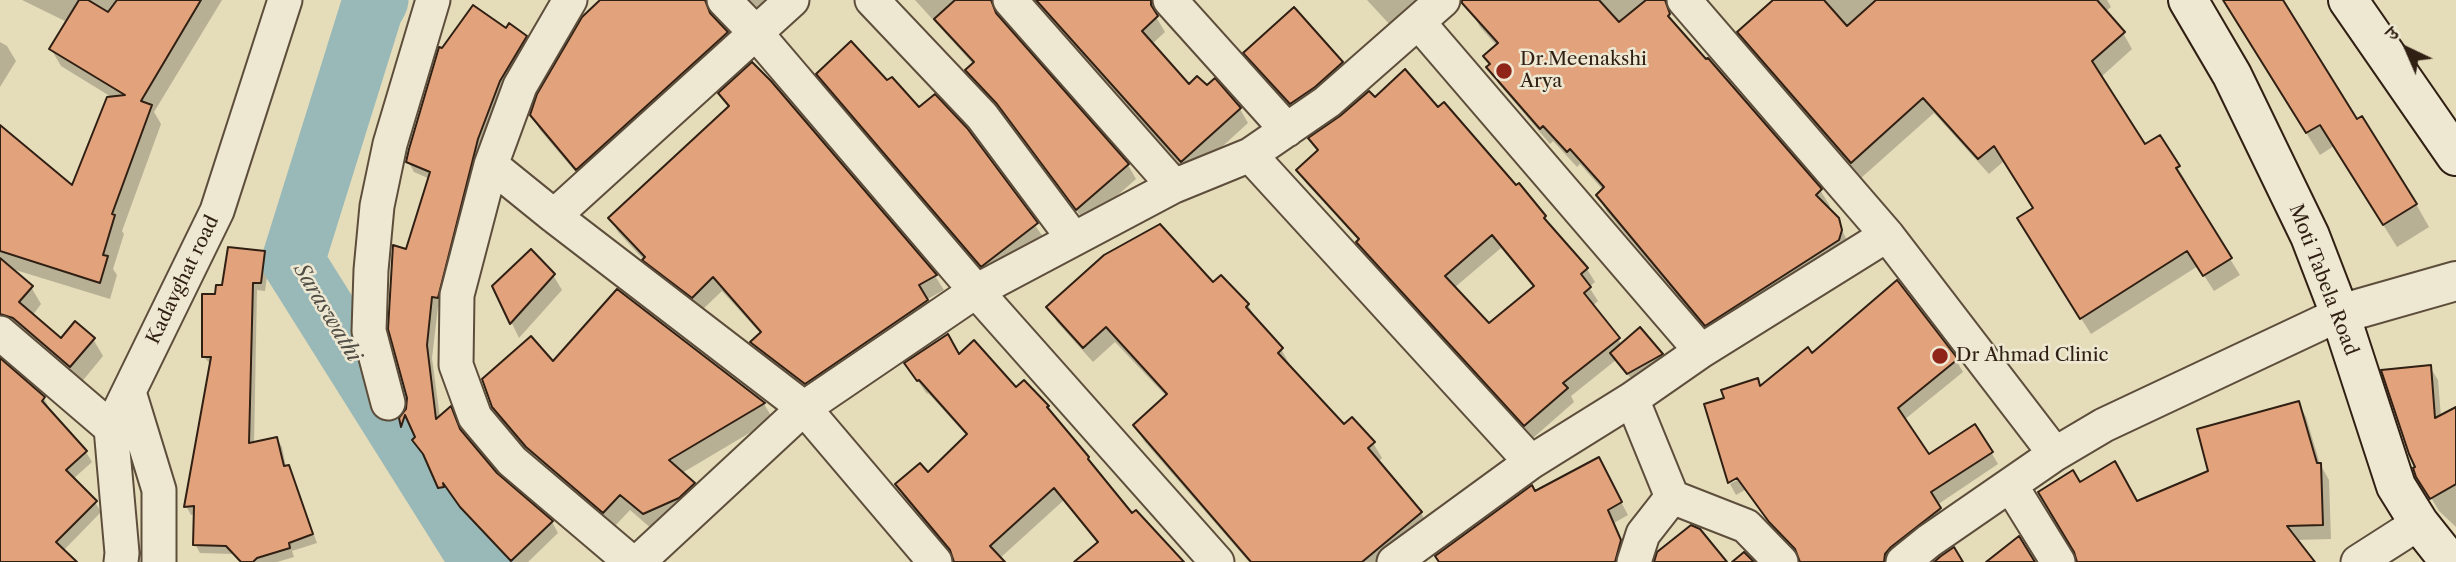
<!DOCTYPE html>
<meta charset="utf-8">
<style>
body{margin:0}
#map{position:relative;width:2456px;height:562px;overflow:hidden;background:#e5dcb9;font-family:"Libre Caslon Text","Noto Serif Devanagari",serif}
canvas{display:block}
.north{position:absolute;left:2372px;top:14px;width:70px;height:70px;-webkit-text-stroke:5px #eee8d2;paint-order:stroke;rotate:316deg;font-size:19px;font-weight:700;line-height:28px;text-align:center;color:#301f13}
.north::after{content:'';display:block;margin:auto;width:24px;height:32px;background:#301f13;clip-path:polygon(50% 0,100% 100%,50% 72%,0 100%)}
</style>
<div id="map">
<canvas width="2456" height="562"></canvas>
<div class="north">उ</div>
</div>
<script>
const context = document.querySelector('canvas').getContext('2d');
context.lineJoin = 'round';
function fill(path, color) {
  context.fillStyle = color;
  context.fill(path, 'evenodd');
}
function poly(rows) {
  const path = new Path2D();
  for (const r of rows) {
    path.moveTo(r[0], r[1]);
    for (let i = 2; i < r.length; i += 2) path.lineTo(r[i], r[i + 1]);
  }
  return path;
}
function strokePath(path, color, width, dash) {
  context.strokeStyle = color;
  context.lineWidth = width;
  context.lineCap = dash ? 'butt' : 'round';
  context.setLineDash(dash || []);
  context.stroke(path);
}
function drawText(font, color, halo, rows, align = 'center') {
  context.font = font + ' "Libre Caslon Text",serif';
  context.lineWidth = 5;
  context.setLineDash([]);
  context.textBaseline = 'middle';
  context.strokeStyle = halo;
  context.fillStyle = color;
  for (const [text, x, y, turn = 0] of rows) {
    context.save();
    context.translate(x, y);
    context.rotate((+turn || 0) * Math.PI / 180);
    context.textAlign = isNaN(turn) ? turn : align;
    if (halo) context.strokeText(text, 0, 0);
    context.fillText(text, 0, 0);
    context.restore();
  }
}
fill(poly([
 [22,0,222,0,154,112,161,124,122,231,124,234,113,269,117,275,110,299,9,268,31,287,41,304,32,316,61,340,93,339,103,356,80,384,0,335,0,157,73,187,113,98,61,66,51,49,67,22],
 [602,0,719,0,713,9,713,17,735,47,585,183,540,130,532,115],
 [747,0,788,0,766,19],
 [915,0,997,0,1001,6,998,18,1128,165,1136,179,1086,223,1007,118,975,84,967,70,974,65],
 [1032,0,1146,0,1165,32,1152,44,1189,86,1207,87,1240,109,1248,123,1190,176],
 [1367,0,1423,0,1392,27],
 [1483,0,1660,0,1678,30,1820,190,1830,206,1827,209,1837,219,1850,247,1715,341,1607,212,1598,196,1603,190,1580,164,1577,167,1553,141,1550,144,1498,83,1485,56,1497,46,1480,27,1471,11],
 [1775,0,2107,0,2111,7,2105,12,2123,33,2132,49,2100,78,2144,146,2159,137,2187,183,2184,185,2240,275,2214,291,2198,266,2091,334,2028,235,2035,209,2004,161,1989,174,1934,113,1861,178,1749,48,1739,32],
 [2223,0,2281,0,2356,121,2416,204,2429,227,2397,247,2334,146,2320,155],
 [1294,10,1342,63,1354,84,1303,124,1257,74,1245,53],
 [507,30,526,37,532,48,444,308,438,307,432,358,440,418,456,419,463,435,496,475,552,522,558,533,528,562,510,562,469,518,448,489,449,498,446,499,411,424,408,435,401,419,408,409,407,251,430,179,414,172,408,161],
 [0,42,7,46,16,61,0,87],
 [818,74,919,110,966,130,1044,238,989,279,826,88],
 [720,94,935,276,944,290,926,300,935,316,814,398,760,357,752,342,761,334,722,291,701,311,653,274,645,261,618,232,610,218,729,109],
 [1375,100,1438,109,1545,217,1552,228,1587,269,1595,282,1589,287,1598,301,1592,306,1622,345,1640,329,1666,362,1633,381,1616,360,1571,396,1574,402,1533,438,1366,256,1359,241,1306,183,1299,170,1318,152,1310,139],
 [1501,248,1534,288,1489,326,1454,288],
 [264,253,269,262,265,291,257,290,254,444,277,439,282,447,286,467,288,467,293,476,317,543,292,551,294,557,277,562,241,562,233,554,200,553,195,544,196,514,191,515,186,506,211,365,204,357,217,296,224,287],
 [553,275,562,290,519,338,494,286],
 [1213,284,1248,305,1257,320,1281,349,1290,365,1288,367,1344,426,1373,443,1382,458,1378,462,1421,513,1430,528,1389,562,1249,562,1144,441,1135,425,1167,397,1115,342,1093,362,1057,322,1049,307],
 [617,291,764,404,773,419,682,473,694,484,703,500,653,530,630,510,613,528,537,464,503,424,494,406,553,364],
 [1812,355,1956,360,1963,372,1904,420,1928,457,1991,452,1998,464,1937,505,1947,521,1896,562,1801,562,1801,559,1778,534,1745,490,1736,495,1730,484,1745,476,1726,399,1757,380,1761,387],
 [959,356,1047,407,1131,516,1182,562,1081,562,1098,544,1064,500,999,559,1002,562,955,562,953,556,905,499,897,484,927,474,967,436,928,393,927,394,915,377],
 [0,361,44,398,49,408,48,410,86,452,92,462,73,479,95,502,101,512,63,551,75,562,0,562],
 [2430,367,2438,380,2441,417,2456,409,2456,527,2439,511,2418,476],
 [2298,403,2306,417,2320,464,2329,480,2331,539,2296,540,2313,562,2107,562,2080,484,2137,503,2211,472],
 [1605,472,1628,515,1614,523,1627,554,1624,562,1440,562,1535,493]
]), '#0003');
strokePath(poly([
 [377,0,371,11,293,261,482,562]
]), '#99b9b8', 63);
const building = poly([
 [79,0,88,0,108,12,117,0,201,0,141,101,152,105,112,214,115,215,103,255,108,256,100,283,0,251,0,125,72,185,107,97,125,95,49,49,79,0],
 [600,0,705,0,710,13,728,32,576,170,530,115,537,94,582,17,600,0],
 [955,0,991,0,996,13,1129,164,1076,210,997,104,965,70,974,62,934,19,955,0],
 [1036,0,1151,0,1151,5,1158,16,1142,31,1189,84,1197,76,1207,85,1215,78,1241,108,1181,162,1036,0],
 [1462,0,1599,0,1619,22,1646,0,1665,0,1670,14,1668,16,1706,59,1708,58,1822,189,1816,195,1839,218,1842,230,1839,240,1705,326,1596,195,1604,187,1570,149,1567,152,1543,126,1540,129,1486,67,1490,64,1483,56,1498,43,1462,3,1462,0],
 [1773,0,1824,0,1847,26,1876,0,2097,0,2125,32,2092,61,2145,144,2160,135,2180,166,2176,168,2232,258,2203,276,2187,251,2080,319,2017,218,2033,208,1994,146,1978,159,1923,98,1851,163,1737,32,1773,0],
 [2223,0,2283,0,2357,119,2362,116,2417,204,2383,225,2320,125,2306,133,2223,0],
 [473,5,506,28,509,23,527,36,500,81,478,139,438,298,432,297,427,345,436,419,451,406,460,429,497,473,553,521,511,561,460,507,443,483,444,487,438,488,423,454,412,440,415,437,405,415,401,427,399,418,406,409,407,398,388,329,393,245,406,249,430,172,406,162,409,149,439,47,442,48,473,5],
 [1294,7,1343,62,1315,87,1290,104,1243,53,1294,7],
 [851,41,887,80,892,77,919,107,935,94,967,128,1038,223,981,267,816,74,851,41],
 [752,62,771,81,937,275,919,285,928,300,805,384,750,342,761,332,713,277,692,298,642,260,645,257,608,218,729,106,718,93,752,62],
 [1405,69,1438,107,1444,102,1516,185,1519,183,1546,216,1544,218,1588,268,1581,274,1591,287,1584,293,1620,338,1563,383,1568,388,1524,426,1356,242,1359,239,1296,170,1318,150,1308,138,1340,116,1369,91,1375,97,1405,69],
 [1492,235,1534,286,1489,323,1445,276,1492,235],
 [1160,224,1213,282,1221,275,1249,304,1246,307,1283,348,1278,353,1344,424,1352,417,1375,442,1368,448,1422,512,1362,562,1251,562,1133,425,1167,394,1106,327,1083,348,1046,307,1104,255,1160,224],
 [228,247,265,251,261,283,253,283,249,443,277,437,284,466,289,465,313,534,289,543,290,548,257,558,253,562,241,562,226,546,193,545,194,506,184,507,211,357,202,357,202,294,215,294,216,285,222,285,228,247],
 [531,249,555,274,510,324,492,286,531,249],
 [0,258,33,286,19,302,61,338,75,321,95,338,70,367,13,318,0,314,0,258],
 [1897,280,1958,359,1898,408,1929,454,1975,424,1993,452,1931,492,1941,508,1891,547,1885,554,1884,562,1800,562,1795,549,1769,522,1737,478,1728,483,1704,404,1724,398,1721,390,1758,378,1760,386,1808,347,1812,353,1897,280],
 [617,289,765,403,669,460,695,483,679,498,643,514,620,495,603,513,526,447,492,407,482,379,531,336,553,361,617,289],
 [1640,327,1663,354,1627,374,1610,353,1640,327],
 [948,334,959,354,974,340,1016,387,1024,380,1049,406,1047,407,1089,457,1088,459,1132,513,1136,510,1184,562,1074,562,1098,542,1054,488,990,546,1005,562,954,562,950,550,895,484,920,463,928,472,967,434,919,380,917,381,904,363,948,334],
 [0,358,45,397,42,401,87,451,66,470,97,501,56,542,77,562,0,562,0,358],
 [2431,365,2435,418,2456,407,2456,484,2430,499,2416,477,2413,468,2415,467,2409,454,2381,370,2431,365],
 [2299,401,2317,463,2321,463,2323,525,2287,526,2315,562,2077,562,2074,552,2038,492,2073,470,2080,482,2115,461,2137,501,2208,471,2197,429,2299,401],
 [1599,457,1622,502,1608,510,1621,540,1615,562,1439,562,1435,556,1532,485,1535,491,1599,457],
 [1691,525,1700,529,1727,562,1654,562,1657,552,1691,525],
 [2019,536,2035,562,1986,562,2019,536],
 [1954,547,1963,562,1934,562,1941,556,1954,547],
 [1744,552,1754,562,1732,562,1744,552]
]);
fill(building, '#e2a37c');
strokePath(building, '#301f13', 2);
const minor = poly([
 [570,0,520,86,491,165,457,295,456,365,475,417,512,461,631,562],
 [724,0,755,32,976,291,1217,562],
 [872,0,982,116,1073,238],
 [1010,0,1174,186],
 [1170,0,1287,130],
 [1684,0,1887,235,2055,454],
 [1418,22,1701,351],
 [1250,155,1531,462],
 [491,165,554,216,804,408,935,562],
 [554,216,792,0],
 [0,333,111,428],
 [129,392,159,490,159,562],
 [1632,399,1672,497,1643,534,1634,562],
 [388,403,369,331,371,270,377,206,390,144,433,0],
 [2011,486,2058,562],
 [1672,497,1746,526,1781,562],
 [121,562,122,553,111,428,217,211,285,0],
 [638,562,804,408,976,291,1174,186,1250,155,1327,102,1443,0],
 [1394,562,1531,462,1632,399,1701,351,1887,235],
 [1903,562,1929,541,2055,454,2104,425,2340,314],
 [2358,562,2419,523]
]);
const tertiary = poly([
 [2340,314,2456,281]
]);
const secondary = poly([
 [2188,0,2232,75,2310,236,2340,314,2396,486,2419,523,2450,562],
 [2348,0,2456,156]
]);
strokePath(minor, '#5d4e3c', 37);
strokePath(tertiary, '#5d4e3c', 42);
strokePath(secondary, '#301f13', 42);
strokePath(minor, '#eee8d2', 33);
strokePath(tertiary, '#eee8d2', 38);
strokePath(secondary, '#eee8d2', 38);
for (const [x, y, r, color] of [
 [1504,71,9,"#8f2418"],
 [1940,356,9,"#8f2418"]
]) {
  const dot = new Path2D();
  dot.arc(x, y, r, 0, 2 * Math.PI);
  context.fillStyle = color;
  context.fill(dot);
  strokePath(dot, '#eee8d2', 2.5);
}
drawText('19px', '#301f13', '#eee8d2', [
 ["Dr.Meenakshi",1520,60],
 ["Arya",1520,82],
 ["Dr Ahmad Clinic",1956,356]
], 'left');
drawText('19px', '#301f13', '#eee8d2', [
 ["Kadavghat road",183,280,-64],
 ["Moti Tabela Road",2323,280,69]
]);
drawText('italic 21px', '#504d45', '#eee8d2', [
 ["Saraswathi",327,313,59]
]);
</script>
